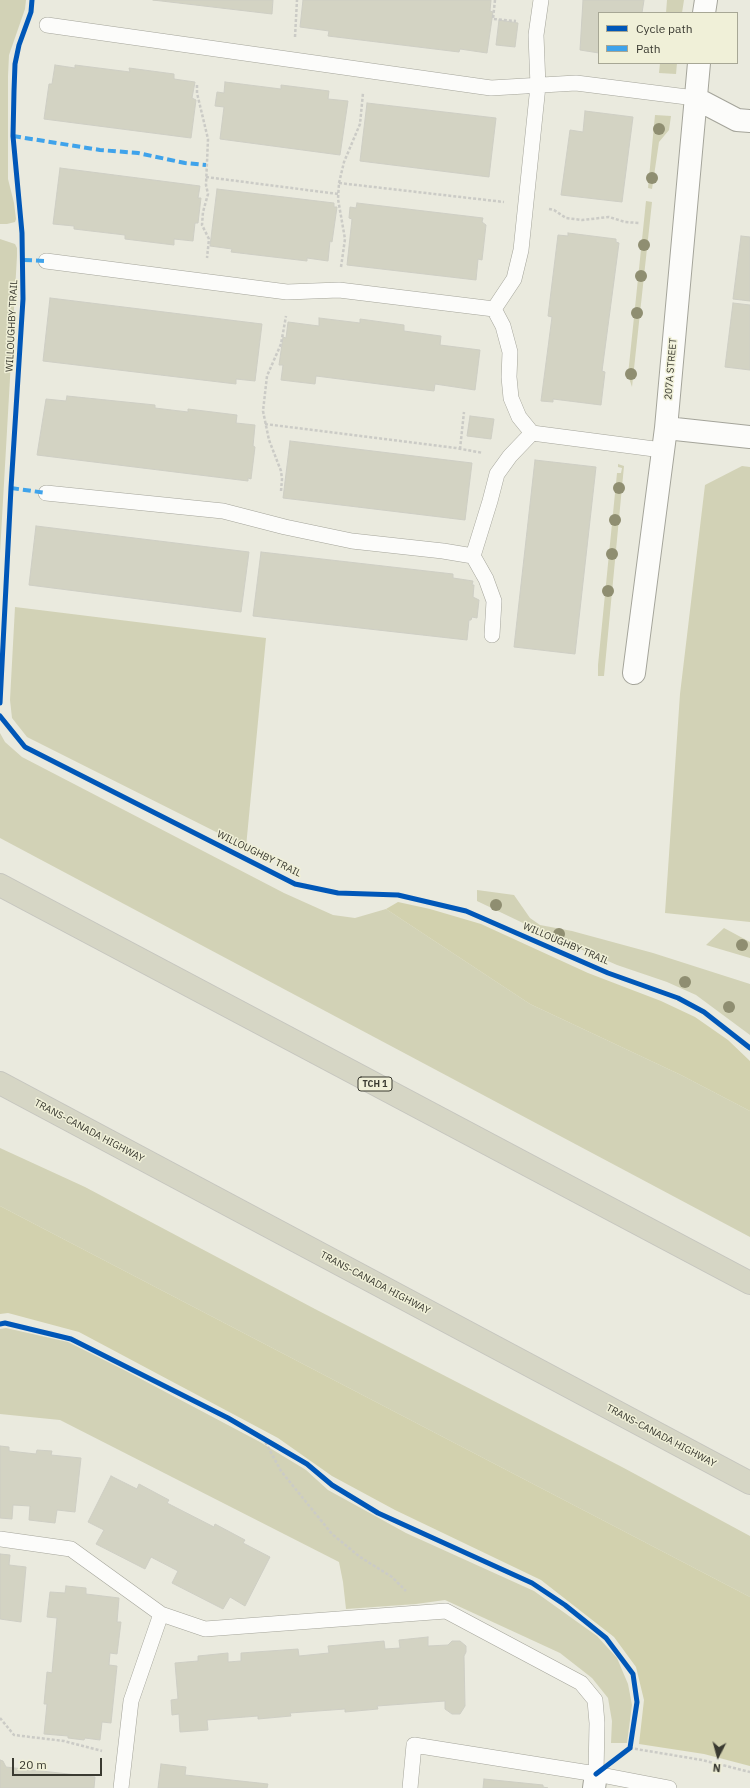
<!DOCTYPE html>
<style>
body{margin:0}
#map{position:relative;width:750px;height:1788px;overflow:hidden;background:#eaeade;font-family:"IBM Plex Sans",sans-serif}
canvas{display:block}
.legend{position:absolute;left:598px;top:12px;width:140px;height:52px;box-sizing:border-box;background:#f0f0d8;border:1px solid #a7a795;margin:0;padding:5px 7px;list-style:none;font-size:12px;color:#3a3a31}
.legend li{display:flex;align-items:center;gap:8px;height:20px}
.legend b{width:20px;border:1px solid #a7a795}
.north{position:absolute;left:698px;top:1736px;width:40px;height:40px;-webkit-text-stroke:3px #f0f0d8;paint-order:stroke;rotate:186deg;font-size:11px;font-weight:700;line-height:16px;text-align:center;color:#3a3a31}
.north::after{content:'';display:block;margin:auto;width:14px;height:18px;background:#3a3a31;clip-path:polygon(50% 0,100% 100%,50% 72%,0 100%)}
.scale{position:absolute;left:12px;top:1758px;width:90px;height:18px;box-sizing:border-box;border:2px solid #3a3a31;border-top:0;padding-left:5px;font-size:12px;line-height:14px;white-space:nowrap;color:#3a3a31;-webkit-text-stroke:3px #f0f0d8;paint-order:stroke}
</style>
<div id="map">
<canvas width="750" height="1788"></canvas>
<ul class="legend">
<li><b style="height:5px;background:#0057b8"></b>Cycle path</li>
<li><b style="height:5px;background:#3fa3eb"></b>Path</li>
</ul>
<div class="north">N</div>
<div class="scale">20 m</div>
</div>
<script>
const context = document.querySelector('canvas').getContext('2d');
context.lineJoin = 'round';
function fill(path, color) {
  context.fillStyle = color;
  context.fill(path, 'evenodd');
}
function poly(rows) {
  const path = new Path2D();
  for (const r of rows) {
    path.moveTo(r[0], r[1]);
    for (let i = 2; i < r.length; i += 2) path.lineTo(r[i], r[i + 1]);
  }
  return path;
}
function strokePath(path, color, width, dash) {
  context.strokeStyle = color;
  context.lineWidth = width;
  context.lineCap = dash ? 'butt' : 'round';
  context.setLineDash(dash || []);
  context.stroke(path);
}
function drawText(font, color, halo, rows, align = 'center') {
  context.font = font + ' "IBM Plex Sans",sans-serif';
  context.lineWidth = 3;
  context.setLineDash([]);
  context.textBaseline = 'middle';
  context.strokeStyle = halo;
  context.fillStyle = color;
  for (const [text, x, y, turn = 0] of rows) {
    context.save();
    context.translate(x, y);
    context.rotate((+turn || 0) * Math.PI / 180);
    context.textAlign = isNaN(turn) ? turn : align;
    if (halo) context.strokeText(text, 0, 0);
    context.fillText(text, 0, 0);
    context.restore();
  }
}
fill(poly([
 [0,0,26,0,25,9,9,55,8,76,8,179,14,203,16,219,15,222,7,224,0,224],
 [667,0,684,0,682,13,666,13],
 [660,63,677,63,676,74,659,73],
 [655,115,671,116,669,130,659,142,652,189,648,188],
 [646,201,652,202,632,387,628,375],
 [0,239,15,244,17,248,17,256,0,553],
 [618,464,624,466,604,676,598,676,598,665,617,473,621,473,622,468,618,467],
 [742,466,750,467,750,922,665,913,680,694,705,485],
 [15,607,266,638,246,847,27,737,12,718,10,700],
 [0,733,5,742,22,757,284,893,333,915,355,918,386,909,530,1004,681,1075,750,1111,750,1237,0,838],
 [477,890,514,895,530,918,540,925,572,931,653,953,750,984,750,1035,696,995,667,982,617,965,578,948,523,923,477,901],
 [724,928,750,942,750,958,706,945],
 [0,1148,85,1187,315,1309,622,1467,750,1536,750,1597,0,1206],
 [6,1328,68,1342,124,1370,260,1442,306,1470,328,1490,406,1533,534,1591,597,1636,617,1658,628,1684,632,1705,627,1743,611,1743,612,1721,608,1698,592,1678,560,1653,445,1600,416,1604,346,1609,343,1582,339,1562,60,1420,0,1414,0,1329]
]), '#d2d2b6');
fill(poly([
 [398,902,430,909,481,924,588,973,661,1001,695,1017,728,1040,750,1061,750,1111,681,1075,530,1004,386,909],
 [0,1206,750,1597,750,1766,704,1754,639,1744,644,1700,636,1667,614,1637,541,1580,395,1510,332,1476,278,1438,79,1332,8,1313,0,1314]
]), '#d2d1ae');
const building = poly([
 [153,0,273,0,272,14,153,0],
 [303,0,491,0,490,11,493,12,487,53,460,49,459,52,328,36,329,31,300,27,303,0],
 [583,0,644,0,642,13,599,13,599,53,580,50,583,0],
 [499,20,518,23,515,47,496,45,499,20],
 [55,65,75,68,75,65,130,72,129,68,174,74,174,79,195,82,192,98,196,100,191,138,44,119,49,84,52,84,55,65],
 [225,82,281,89,281,85,329,91,328,99,348,101,340,155,220,139,224,107,215,106,217,92,224,93,225,82],
 [367,103,496,118,489,177,360,161,367,103],
 [585,111,633,117,622,202,561,195,570,130,583,132,585,111],
 [60,168,200,186,198,198,201,198,198,223,195,223,193,241,174,239,174,245,125,239,125,235,74,229,74,226,53,224,60,168],
 [217,189,334,203,334,207,337,207,332,242,330,241,328,261,307,258,307,261,231,252,232,249,210,246,217,189],
 [357,203,483,218,482,222,486,225,482,260,478,259,476,280,347,265,352,219,349,218,350,207,356,208,357,203],
 [568,233,616,239,616,242,619,243,602,371,605,372,601,405,553,399,553,402,541,401,552,317,548,316,558,235,568,236,568,233],
 [741,236,750,237,750,301,733,299,741,236],
 [50,298,262,324,255,381,236,379,236,384,43,361,50,298],
 [733,303,750,305,750,370,725,367,733,303],
 [319,318,360,323,360,319,404,325,404,331,441,336,440,345,480,350,475,390,435,384,434,391,316,376,315,384,281,380,283,365,279,365,283,337,286,338,288,322,319,326,319,318],
 [67,396,155,405,155,408,188,412,188,409,237,415,236,423,255,425,253,446,255,447,251,479,248,478,248,481,37,455,46,399,66,401,67,396],
 [470,416,494,419,491,439,467,436,470,416],
 [290,441,472,463,465,520,283,498,290,441],
 [535,460,596,467,575,654,514,647,535,460],
 [36,526,249,552,241,612,29,585,36,526],
 [261,552,453,574,453,578,473,581,472,585,474,585,473,597,479,600,477,618,472,617,471,620,469,620,467,640,253,616,261,552],
 [0,1446,9,1447,9,1451,36,1454,37,1450,52,1451,51,1455,81,1458,75,1512,57,1510,55,1523,29,1520,30,1506,13,1505,12,1519,0,1518,0,1446],
 [111,1476,137,1489,139,1484,169,1500,167,1503,214,1527,215,1524,245,1540,243,1543,270,1557,245,1606,230,1597,223,1609,172,1583,178,1571,151,1557,145,1569,96,1544,104,1530,88,1522,111,1476],
 [0,1554,10,1555,9,1565,26,1567,21,1622,0,1619,0,1554],
 [66,1586,86,1588,86,1594,119,1598,117,1622,121,1622,117,1654,110,1653,109,1665,117,1666,111,1723,102,1722,100,1740,85,1738,84,1740,68,1738,68,1736,44,1734,47,1704,44,1704,47,1672,52,1673,57,1618,47,1617,50,1592,65,1593,66,1586],
 [428,1637,428,1646,448,1645,452,1641,460,1641,466,1646,466,1652,464,1656,465,1706,460,1714,452,1714,445,1709,445,1701,377,1706,378,1709,345,1712,345,1709,290,1713,291,1716,258,1719,258,1716,207,1720,208,1730,180,1732,179,1714,172,1715,171,1700,178,1699,175,1663,198,1661,198,1656,228,1653,228,1662,241,1661,241,1653,298,1649,299,1656,329,1653,328,1646,384,1641,385,1649,400,1648,399,1640,428,1637],
 [0,1760,3,1761,6,1767,95,1777,94,1788,0,1788,0,1760],
 [161,1764,186,1767,185,1775,268,1784,267,1788,158,1788,161,1764],
 [484,1779,543,1785,543,1787,548,1788,483,1788,484,1779]
]);
fill(building, '#d3d3c3');
strokePath(building, '#cecec4', 1);
const service = poly([
 [47,25,491,88,576,83,695,98],
 [46,261,287,292,339,290,494,309],
 [532,433,662,450],
 [46,493,223,511,285,527,352,541,443,551,473,556],
 [492,635,494,601,486,579,473,556,490,501,497,474,510,456,532,433,519,417,511,398,509,377,510,352,503,326,494,309,514,279,521,250,538,86,536,35,541,0],
 [0,1539,71,1549,161,1614,131,1701,121,1788],
 [161,1614,205,1629,446,1611,581,1683,595,1700,597,1723,596,1774],
 [410,1788,414,1745,596,1774,669,1788]
]);
const minor = poly([
 [704,13,706,0],
 [695,98,737,120,750,121],
 [666,428,750,437],
 [634,673,666,428,699,63],
 [594,1788,596,1774]
]);
const motorway = poly([
 [0,885,750,1283],
 [0,1083,750,1483]
]);
strokePath(service, '#a4a49a', 16);
strokePath(minor, '#a4a49a', 24);
strokePath(motorway, '#c5c5be', 24);
strokePath(poly([
 [495,0,493,19,516,21],
 [295,37,297,0],
 [197,85,197,93,208,139,206,185,208,194,203,212,202,225,209,239,207,258],
 [206,177,338,194],
 [339,183,504,202],
 [549,209,554,210,566,218,582,220,609,217,625,222,639,223],
 [341,267,345,239,338,199,339,183,344,162,360,124,363,93],
 [265,424,456,448,483,453],
 [460,449,464,412],
 [281,491,282,479,281,471,269,440,263,411,267,376,281,344,286,316],
 [263,1438,281,1471,332,1534,360,1557,392,1577,406,1591],
 [0,1718,14,1735,64,1741,102,1751],
 [630,1748,702,1760,750,1772]
]), '#cbcbc6', 2.5, [3, 2]);
strokePath(service, '#fcfcfa', 15);
strokePath(minor, '#fcfcfa', 22);
strokePath(motorway, '#d6d6c5', 22);
strokePath(poly([
 [13,136,100,150,138,153,185,163,206,165],
 [24,260,46,261],
 [11,488,46,493]
]), '#3fa3eb', 4, [8, 4]);
strokePath(poly([
 [0,703,11,488,23,299,22,233,13,136,14,91,15,64,19,45,31,12,32,0],
 [0,716,25,747,295,884,338,893,398,895,466,911,608,973,678,998,704,1012,750,1048],
 [0,1324,5,1323,71,1339,228,1418,307,1464,332,1485,378,1513,532,1583,565,1605,606,1638,633,1674,637,1702,630,1748,596,1774]
]), '#0057b8', 5);
context.fillStyle = '#8f8e71';
for (const [x, y] of [
 [659,129],
 [652,178],
 [644,245],
 [641,276],
 [637,313],
 [631,374],
 [619,488],
 [615,520],
 [612,554],
 [608,591],
 [496,905],
 [559,934],
 [742,945],
 [685,982],
 [729,1007]
]) {
  context.beginPath();
  context.arc(x, y, 6, 0, 2 * Math.PI);
  context.fill();
}
for (const [x, y, w] of [
 [375,1084,34]
]) {
  const box = new Path2D();
  box.roundRect(x - w / 2, y - 7, w, 14, 3);
  context.fillStyle = '#f0f0d8';
  context.fill(box);
  strokePath(box, '#3a3a31', 1);
}
drawText('bold 9px', '#3a3a31', null, [
 ["TCH 1",375,1084]
]);
drawText('10px', '#3a3a31', '#f0f0d8', [
 ["WILLOUGHBY TRAIL",12,326,-87],
 ["207A STREET",671,369,-85],
 ["WILLOUGHBY TRAIL",259,854,26],
 ["WILLOUGHBY TRAIL",566,944,23],
 ["TRANS-CANADA HIGHWAY",89,1131,28],
 ["TRANS-CANADA HIGHWAY",375,1283,28],
 ["TRANS-CANADA HIGHWAY",661,1436,28]
]);
</script>
